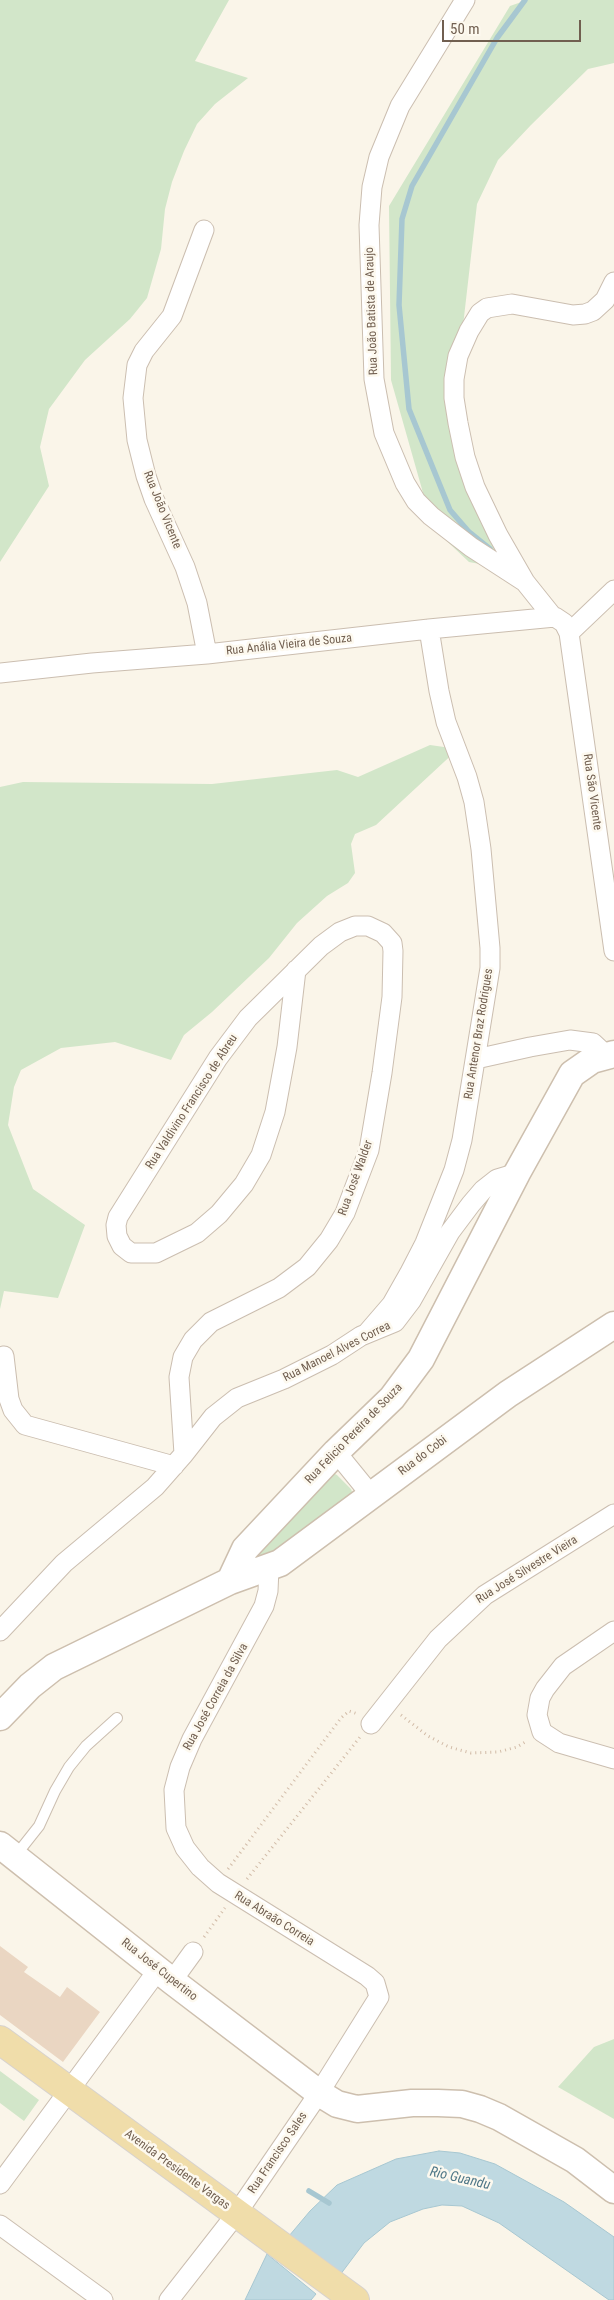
<!DOCTYPE html>
<meta charset="utf-8">
<style>
body{margin:0}
#map{position:relative;width:614px;height:2300px;overflow:hidden;background:#faf5e9;font-family:"Roboto Condensed",sans-serif}
canvas{display:block}
.scale{position:absolute;left:442px;top:20px;width:139px;height:22px;box-sizing:border-box;border:2px solid #715f50;border-top:0;padding-left:6px;font-size:15px;line-height:18px;white-space:nowrap;color:#715f50;-webkit-text-stroke:4px #fdf9ef;paint-order:stroke}
</style>
<div id="map">
<canvas width="614" height="2300"></canvas>
<div class="scale">50 m</div>
</div>
<script>
const context = document.querySelector('canvas').getContext('2d');
context.lineJoin = 'round';
function fill(path, color) {
  context.fillStyle = color;
  context.fill(path, 'evenodd');
}
function poly(rows) {
  const path = new Path2D();
  for (const r of rows) {
    path.moveTo(r[0], r[1]);
    for (let i = 2; i < r.length; i += 2) path.lineTo(r[i], r[i + 1]);
  }
  return path;
}
function strokePath(path, color, width, dash) {
  context.strokeStyle = color;
  context.lineWidth = width;
  context.lineCap = dash ? 'butt' : 'round';
  context.setLineDash(dash || []);
  context.stroke(path);
}
function drawText(font, color, halo, rows, align = 'center') {
  context.font = font + ' "Roboto Condensed",sans-serif';
  context.lineWidth = 5;
  context.setLineDash([]);
  context.textBaseline = 'middle';
  context.strokeStyle = halo;
  context.fillStyle = color;
  for (const [text, x, y, turn = 0] of rows) {
    context.save();
    context.translate(x, y);
    context.rotate((+turn || 0) * Math.PI / 180);
    context.textAlign = isNaN(turn) ? turn : align;
    if (halo) context.strokeText(text, 0, 0);
    context.fillText(text, 0, 0);
    context.restore();
  }
}
fill(poly([
 [0,0,229,0,195,61,248,78,215,104,197,124,184,151,172,182,165,209,161,249,147,298,130,319,85,360,49,409,40,447,49,486,0,562],
 [527,0,614,0,614,63,588,69,531,125,498,160,477,204,451,430,514,554,502,568,469,562,433,528,391,380,389,206,510,6],
 [430,745,458,749,376,825,355,834,351,844,355,873,348,883,327,896,297,923,269,958,212,1012,184,1035,171,1060,115,1042,61,1048,21,1070,14,1087,8,1125,33,1189,85,1225,58,1298,4,1291,0,1309,0,787,23,782,212,784,337,770,358,777],
 [329,1471,337,1475,351,1489,354,1497,257,1564,254,1555],
 [614,2039,614,2119,558,2087,594,2047],
 [0,2071,39,2100,24,2121,0,2103]
]), '#d2e6c9');
const water = poly([
 [439,2151,460,2153,495,2164,564,2202,614,2237,614,2300,609,2300,499,2223,462,2206,442,2205,423,2209,390,2222,364,2243,340,2275,289,2236,310,2211,337,2185,396,2159,439,2151],
 [267,2254,316,2294,311,2300,245,2300,267,2254]
]);
fill(water, '#bfd9e1');
strokePath(water, '#a7c7d1', 1);
strokePath(poly([
 [490,549,469,532,450,510,409,409,399,305,402,219,412,186,497,38,525,0],
 [309,2191,329,2203]
]), '#a7c7d1', 5.5);
fill(poly([
 [0,1946,28,1967,24,1972,60,1997,67,1987,100,2012,63,2062,0,2015]
]), '#ead6c2');
const lane = poly([
 [16,1855,39,1826,55,1791,69,1767,86,1746,117,1718]
]);
const street = poly([
 [465,0,400,106,379,157,372,187,369,225,374,379,384,433,405,483,416,501,431,516,471,547,525,582],
 [204,230,172,316,144,351,137,365,133,398,137,440,146,476,154,499,185,567,197,603,207,654],
 [553,617,525,582,498,535,475,487,465,457,458,423,454,398,454,379,458,356,469,331,480,313,487,308,512,304,573,315,585,314,593,311,605,300,614,282],
 [569,633,614,590],
 [0,673,92,663,207,654,429,629,555,617,564,623,569,633,614,951],
 [476,1059,530,1047,570,1040,593,1043,607,1056],
 [367,1333,392,1304,409,1274,425,1243,454,1170,462,1140,490,968,490,948,481,849,474,802,467,777,446,722,439,691,429,629],
 [4,1356,9,1399,13,1410,25,1425,174,1466],
 [336,1452,371,1495],
 [184,1454,179,1377,183,1357,193,1340,211,1322,279,1288,307,1267,329,1240,345,1213,369,1150,382,1073,392,997,393,951,392,943,383,933,368,926,355,926,340,932,321,946,248,1018,218,1058,118,1217,116,1225,117,1236,122,1246,131,1253,156,1253,197,1233,219,1214,244,1184,261,1155,275,1112,287,1047,296,970],
 [0,1631,64,1563,155,1487,184,1454,213,1417,237,1398,284,1379,332,1355,361,1336,395,1322,411,1301,450,1232,471,1204,483,1190,497,1179,517,1173],
 [614,1631,563,1666,545,1689,540,1698,537,1715,542,1732,559,1743,614,1759],
 [371,1724,438,1639,485,1595,614,1514],
 [172,1981,193,1952],
 [0,2184,158,1970],
 [0,2225,103,2300],
 [169,2300,237,2213,319,2093,379,1997,375,1983,367,1976,218,1883,200,1867,185,1848,176,1828,174,1790,180,1767,192,1739,264,1606,268,1591,269,1568]
]);
const secondary = poly([
 [230,1581,245,1549,336,1452,392,1398,421,1359,517,1173,572,1074,592,1060,614,1054],
 [0,1717,30,1686,54,1667,230,1581,280,1563,508,1394,614,1325],
 [0,1845,172,1981,319,2093,337,2104,357,2109,412,2103,438,2103,462,2104,480,2109,499,2117,575,2160,614,2190]
]);
const primary = poly([
 [0,2040,355,2300]
]);
strokePath(lane, '#cbbeb0', 12);
strokePath(street, '#cbbeb0', 21);
strokePath(secondary, '#cdbfae', 29);
strokePath(primary, '#d7d2ce', 30);
strokePath(poly([
 [401,1715,428,1736,449,1747,471,1753,498,1752,517,1747,527,1741],
 [228,1869,341,1718,349,1711,358,1714],
 [247,1879,360,1737],
 [204,1937,225,1908]
]), '#d1bba7', 3, [1, 4]);
strokePath(lane, '#fff', 10);
strokePath(street, '#fff', 19);
strokePath(secondary, '#fff', 26);
strokePath(primary, '#f0ddaa', 28);
drawText('12px', '#715f50', '#fdf9ef', [
 ["Rua João Batista de Araujo",372,311,-92],
 ["Rua João Vicente",162,510,68],
 ["Rua Anália Vieira de Souza",289,645,-6],
 ["Rua São Vicente",592,792,82],
 ["Rua Antenor Braz Rodrigues",479,1034,-81],
 ["Rua Valdivino Francisco de Abreu",192,1102,-57],
 ["Rua José Walder",356,1178,-70],
 ["Rua Manoel Alves Correa",337,1352,-27],
 ["Rua Felicio Pereira de Souza",354,1434,-46],
 ["Rua do Cobi",423,1456,-37],
 ["Rua José Silvestre Vieira",527,1570,-32],
 ["Rua José Correia da Silva",216,1697,-61],
 ["Rua Abraão Correia",274,1919,32],
 ["Rua José Cupertino",159,1970,38],
 ["Rua Francisco Sales",278,2153,-56],
 ["Avenida Presidente Vargas",177,2170,36]
]);
drawText('italic 14px', '#507888', '#fdf9ef', [
 ["Rio Guandu",460,2179,13]
]);
</script>
